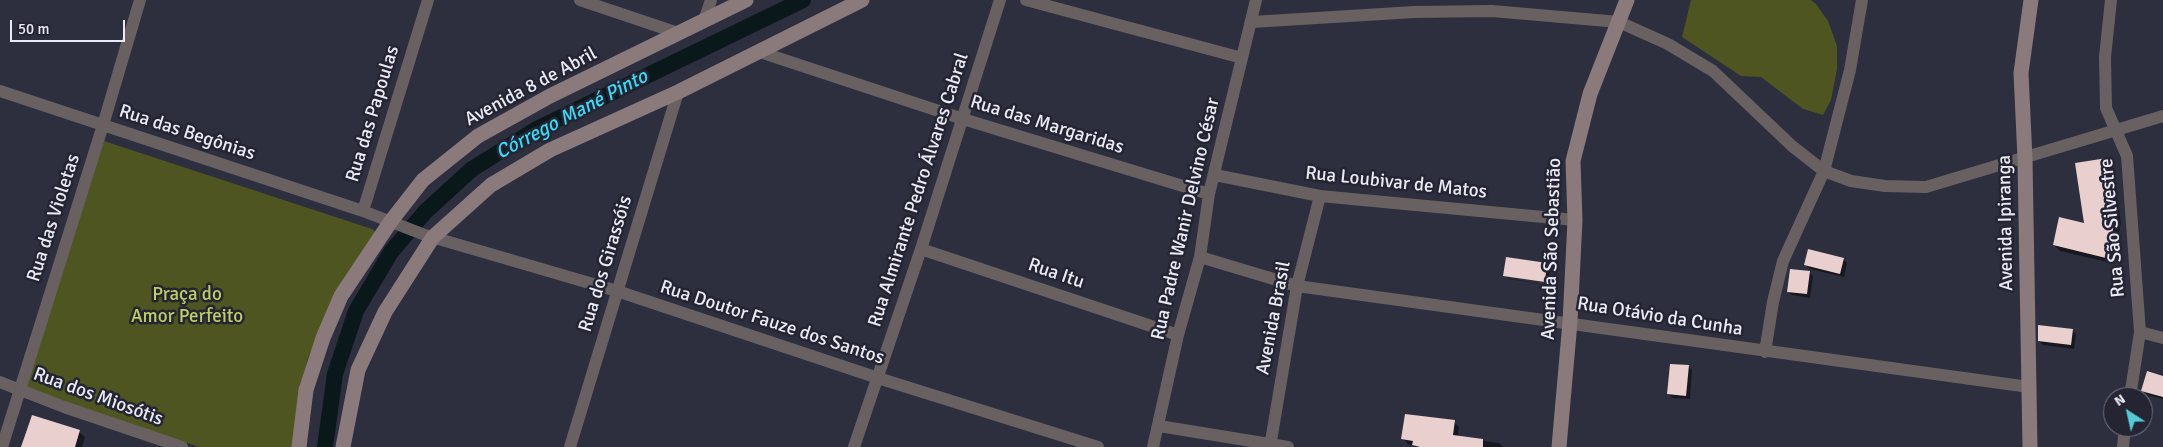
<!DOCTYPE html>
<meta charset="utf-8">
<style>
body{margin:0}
#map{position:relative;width:2163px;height:447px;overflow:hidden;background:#2d2e3e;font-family:Signika,sans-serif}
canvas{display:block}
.north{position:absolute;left:2103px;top:387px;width:50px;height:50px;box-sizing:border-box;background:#242433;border:1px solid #737381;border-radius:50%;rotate:325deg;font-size:14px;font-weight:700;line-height:20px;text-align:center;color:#eaeaf5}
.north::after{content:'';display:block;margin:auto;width:18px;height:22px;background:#52ccd6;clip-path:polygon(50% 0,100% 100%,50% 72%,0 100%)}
.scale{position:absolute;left:10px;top:20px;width:115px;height:22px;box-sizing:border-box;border:2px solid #eaeaf5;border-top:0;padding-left:6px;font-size:15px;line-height:18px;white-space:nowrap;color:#eaeaf5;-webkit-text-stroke:4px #242433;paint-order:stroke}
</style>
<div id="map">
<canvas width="2163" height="447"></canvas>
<div class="north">N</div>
<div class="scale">50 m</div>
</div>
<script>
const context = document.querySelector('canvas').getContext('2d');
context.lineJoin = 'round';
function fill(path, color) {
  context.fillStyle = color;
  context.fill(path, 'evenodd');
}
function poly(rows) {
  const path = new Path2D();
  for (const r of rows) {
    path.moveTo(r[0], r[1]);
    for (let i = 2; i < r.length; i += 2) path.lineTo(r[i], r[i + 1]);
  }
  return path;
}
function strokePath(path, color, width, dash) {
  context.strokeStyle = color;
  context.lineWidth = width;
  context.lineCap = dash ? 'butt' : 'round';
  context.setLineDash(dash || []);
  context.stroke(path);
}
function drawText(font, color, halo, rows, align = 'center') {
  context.font = font + ' Signika,sans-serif';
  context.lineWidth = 5;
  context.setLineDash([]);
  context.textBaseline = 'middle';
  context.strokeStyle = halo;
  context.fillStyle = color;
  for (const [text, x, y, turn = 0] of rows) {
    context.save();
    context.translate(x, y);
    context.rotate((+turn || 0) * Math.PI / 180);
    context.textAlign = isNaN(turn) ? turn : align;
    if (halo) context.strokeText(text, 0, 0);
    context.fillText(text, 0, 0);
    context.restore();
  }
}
fill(poly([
 [1691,0,1811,0,1816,4,1828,21,1837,46,1837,69,1831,100,1823,115,1803,109,1761,77,1741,76,1682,37],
 [104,141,372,229,376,232,325,319,308,358,302,380,292,447,199,447,25,389]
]), '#4e5520');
fill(poly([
 [2107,159,2112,165,2121,223,2112,263,2060,251,2054,245,2086,224],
 [1843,259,1847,263,1844,277,1810,269,1806,265],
 [1547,264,1550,268,1549,281,1507,275,1507,278,1548,285,1509,279,1505,275],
 [1810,273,1813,276,1810,298,1792,295,1788,292],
 [2072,330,2076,334,2074,349,2043,345,2039,341],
 [1688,366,1692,370,1690,399,1673,398,1669,394],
 [2163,377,2163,399,2147,395,2143,391],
 [1454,422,1459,427,1458,437,1499,443,1503,447,1416,447,1408,444,1403,438],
 [79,432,85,437,82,447,23,447]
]), '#0007');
strokePath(poly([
 [325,447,335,374,356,311,391,252,425,212,472,169,535,130,803,0]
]), '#0a181b', 16);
fill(poly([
 [2107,158,2116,217,2106,258,2053,245,2059,217,2084,223,2075,163],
 [1808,249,1844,258,1840,274,1804,265],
 [1506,257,1547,263,1545,282,1503,276],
 [1790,269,1810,271,1807,294,1787,292],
 [2038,325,2073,329,2071,345,2038,341],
 [1670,364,1689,365,1686,396,1667,394],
 [2147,371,2163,376,2163,397,2141,391],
 [1405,414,1455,420,1453,435,1483,439,1483,447,1420,447,1412,445,1413,441,1401,439],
 [32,415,80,430,75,447,21,447]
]), '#e9cfce');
strokePath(poly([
 [580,0,678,33],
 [1026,0,1242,58],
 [2111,0,2105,57,2106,108,2127,156,2140,332,2130,397],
 [704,21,711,0],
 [1252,22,1414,12,1492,11,1619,22,1668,44,1713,71,1792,146,1824,171,1851,181,1885,186,1926,187,2163,116],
 [760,52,963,119,1209,194],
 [0,91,363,211,425,235,617,291,878,378,1098,447],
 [1215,175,1320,196,1575,220],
 [363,211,428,0],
 [921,249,1178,335],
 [1200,257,1297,286,2029,387],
 [2140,332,2163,338],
 [1765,352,1773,302,1783,261,1824,171,1850,70,1862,0],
 [0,382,64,407,182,447],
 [1159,426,1288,447],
 [2,447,103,125,140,0],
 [570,447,678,92],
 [854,447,921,249,1000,0],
 [1153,447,1178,335,1200,257,1209,194,1256,0],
 [1270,447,1297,286,1320,196],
 [2123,447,2125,427]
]), '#696061', 12);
strokePath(poly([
 [299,447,306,390,323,338,341,296,391,221,423,180,478,136,550,96,746,0],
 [343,447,358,370,385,312,433,237,491,185,550,150,678,92,862,0],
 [1559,447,1570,322,1575,220,1573,161,1590,94,1627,0],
 [2030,447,2025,159,2021,73,2031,0]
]), '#8a7a7c', 15);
drawText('19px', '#eaeaf5', '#242433', [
 ["Avenida 8 de Abril",531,87,-28],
 ["Rua das Papoulas",373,114,-73],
 ["Rua das Margaridas",1047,125,17],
 ["Rua das Begônias",187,133,18],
 ["Rua Loubivar de Matos",1396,183,6],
 ["Rua Almirante Pedro Álvares Cabral",919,190,-72],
 ["Rua das Violetas",54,218,-72],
 ["Rua Padre Wanir Delvino César",1186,219,-77],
 ["Avenida Ipiranga",2006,223,-91],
 ["Rua São Silvestre",2113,228,-95],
 ["Avenida São Sebastião",1552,249,-88],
 ["Rua dos Girassóis",606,264,-73],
 ["Rua Itu",1056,274,19],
 ["Rua Otávio da Cunha",1660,317,9],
 ["Avenida Brasil",1274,318,-79],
 ["Rua Doutor Fauze dos Santos",772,323,18],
 ["Rua dos Miosótis",98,397,20]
]);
drawText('19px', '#bece64', '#242433', [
 ["Praça do",187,295],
 ["Amor Perfeito",187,317]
]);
drawText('italic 20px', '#39daf7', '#242433', [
 ["Córrego Mané Pinto",572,115,-28]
]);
</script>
